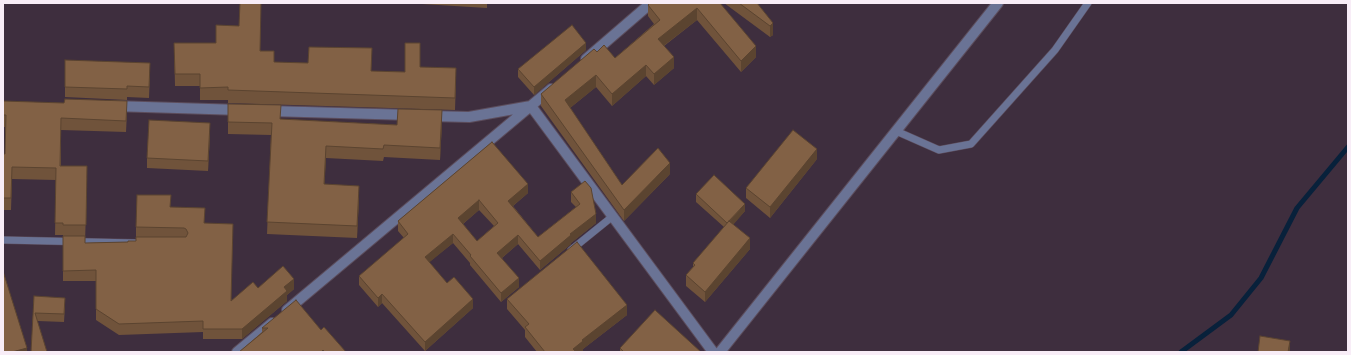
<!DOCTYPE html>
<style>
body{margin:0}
#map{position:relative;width:1351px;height:355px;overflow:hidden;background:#3e2e3e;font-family:"DM Sans",sans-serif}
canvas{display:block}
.frame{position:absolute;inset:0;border:4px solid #f8edf7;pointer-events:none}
</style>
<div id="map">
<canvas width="1351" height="355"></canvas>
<div class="frame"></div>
</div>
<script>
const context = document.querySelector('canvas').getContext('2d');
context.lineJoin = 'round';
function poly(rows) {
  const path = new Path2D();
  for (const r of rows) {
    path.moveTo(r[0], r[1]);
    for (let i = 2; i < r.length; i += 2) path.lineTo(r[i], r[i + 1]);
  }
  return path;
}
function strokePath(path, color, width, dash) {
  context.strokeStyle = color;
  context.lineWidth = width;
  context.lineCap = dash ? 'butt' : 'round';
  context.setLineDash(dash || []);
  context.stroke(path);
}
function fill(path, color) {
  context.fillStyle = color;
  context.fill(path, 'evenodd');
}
strokePath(poly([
 [1181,352,1231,315,1261,278,1297,208,1348,147]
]), '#08213b', 5);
const lane = poly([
 [896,131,939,150,971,144,1055,50,1088,3],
 [3,240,137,243],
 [571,250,613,216]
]);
const street = poly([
 [586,59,651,3],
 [113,106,241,110],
 [269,111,411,115],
 [429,116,469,117,531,106,713,352],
 [287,310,551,89],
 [237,352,272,323],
 [720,352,998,3]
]);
strokePath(lane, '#5c4d5c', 8);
strokePath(street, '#5c4d5c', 12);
strokePath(lane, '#6a7395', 7);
strokePath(street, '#6a7395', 10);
fill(poly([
 [422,3,487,3,487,8,422,4],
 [720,3,756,57,741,72,697,20,664,46,674,68,654,85,646,76,612,106,596,87,570,108,622,185,670,174,624,221,541,106,541,94,597,52,615,58,654,24,648,16,648,5],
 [724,3,757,3,773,23,773,35,770,37],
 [239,26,261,51,274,62,371,71,405,72,420,67,456,80,455,110,228,103,228,100,200,100,200,86,175,86,174,43,216,43],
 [586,50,534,95,518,77,518,69],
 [65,60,150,73,149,98,127,97,127,100,65,97],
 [3,101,127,112,126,132,61,130,61,166,87,178,85,243,128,242,136,241,136,227,170,207,205,223,232,301,258,288,294,289,287,295,287,301,242,339,203,339,203,332,119,335,96,320,96,281,63,281,63,235,55,235,56,180,12,179,11,210,3,210,3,154,5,154,5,127,3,127],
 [228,104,281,119,397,125,442,123,440,160,384,157,383,161,326,158,324,184,359,198,357,238,267,234,271,135,228,134],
 [210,134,208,171,147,168,147,158],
 [492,142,528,193,513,206,538,237,576,207,571,202,571,192,596,223,571,243,571,244,540,270,518,244,502,258,519,287,501,302,470,265,470,263,453,243,429,262,447,283,473,308,425,351,382,303,378,307,359,285,359,276,404,238,398,231,398,221],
 [479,210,494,226,477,241,463,224],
 [817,159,770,218,746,198,746,188],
 [696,194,745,211,733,224,750,249,705,302,686,286,686,275,693,267,693,263,724,227,696,202],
 [34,296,65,306,64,322,38,321,31,352],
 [507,299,627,315,583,349,583,351,582,352,537,352,525,337,525,330,507,309],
 [262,328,321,330,346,352,239,352,262,332],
 [620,348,701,352,620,352]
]), '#70533b');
fill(poly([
 [697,8,697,20,658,50,658,39],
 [773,23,773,35,770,37,770,26],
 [586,43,586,50,534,95,534,87],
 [756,46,756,57,741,72,741,61],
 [674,57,674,68,654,85,654,74],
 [646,65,646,76,612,106,612,94],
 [596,75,596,87,565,112,565,100],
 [442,110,442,123,440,160,440,148],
 [210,123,210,134,208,171,208,161],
 [326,146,326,158,324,196,324,184],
 [817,149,817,159,770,218,770,207],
 [670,163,670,174,624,221,624,210],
 [528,184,528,193,508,210,508,201],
 [359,186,359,198,357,238,357,226],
 [479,200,479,210,458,228,458,218],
 [745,204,745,211,728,231,728,223],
 [596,214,596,223,571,243,571,244,540,270,540,261,570,234],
 [453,234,453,243,425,266,425,257],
 [518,235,518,244,497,262,497,253],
 [750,238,750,249,705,302,705,292],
 [519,278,519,287,501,302,501,293],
 [294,279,294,289,287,295,287,301,242,339,242,329,284,287],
 [382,294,382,303,378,307,378,298],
 [473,299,473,308,425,351,425,342],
 [627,305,627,315,583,349,583,351,582,352,573,352,573,349,582,340],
 [1290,341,1290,352,1288,352],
 [27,348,27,352,12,352]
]), '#5b4430');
const building = poly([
 [240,3,261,3,260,51,274,51,274,62,308,63,309,47,372,48,371,71,405,72,405,43,420,43,420,67,456,68,455,98,228,90,228,87,200,88,200,74,175,74,174,43,216,43,216,25,239,26,240,3],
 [650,3,720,3,756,46,741,61,697,8,658,39,674,57,654,74,646,65,612,94,596,75,565,100,622,185,658,148,670,163,624,210,541,94,594,49,597,52,604,45,615,58,660,20,648,5,650,3],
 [739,3,757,3,773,23,770,26,739,3],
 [572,25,586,43,534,87,518,69,572,25],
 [65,60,150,63,149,87,127,86,127,89,65,87,65,60],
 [65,99,127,101,126,121,61,118,60,166,87,166,86,225,63,225,63,223,55,223,56,168,12,167,11,198,3,198,3,154,5,154,6,115,3,115,3,101,64,103,65,99],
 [228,104,281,105,280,119,397,125,398,109,442,110,440,148,384,145,383,149,326,146,324,184,359,186,357,226,267,222,272,123,228,122,228,104],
 [149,120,210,123,208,161,147,158,149,120],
 [793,130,817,149,770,207,746,188,793,130],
 [492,142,528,184,508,201,538,237,580,204,571,192,585,181,591,188,596,214,570,234,571,235,540,261,518,235,497,253,519,278,501,293,470,256,471,255,453,234,425,257,447,283,454,277,473,299,425,342,382,294,378,298,359,276,408,234,398,221,492,142],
 [479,200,498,223,477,241,458,218,479,200],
 [714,175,745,204,727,223,696,194,714,175],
 [137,195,171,195,170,207,205,208,204,223,233,224,231,301,253,282,258,288,283,266,294,279,284,287,287,291,242,329,203,329,203,321,119,324,96,309,96,270,63,271,63,236,85,236,85,243,128,242,128,241,136,241,136,237,186,237,188,233,186,229,184,228,136,227,137,195],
 [729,221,750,238,705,292,686,275,695,265,693,263,729,221],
 [577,242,627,305,582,340,583,341,573,349,576,352,545,352,525,327,529,324,507,299,577,242],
 [3,271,27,348,12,352,3,352,3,271],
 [34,296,65,298,64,314,35,313,47,352,31,352,34,296],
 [296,300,321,330,324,327,346,352,325,352,323,350,321,352,239,352,268,328,262,328,296,300],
 [655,310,701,352,624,352,620,348,655,310],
 [1260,336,1290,341,1288,352,1258,352,1260,336]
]);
fill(building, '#826145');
strokePath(building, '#5b4430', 1);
</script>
